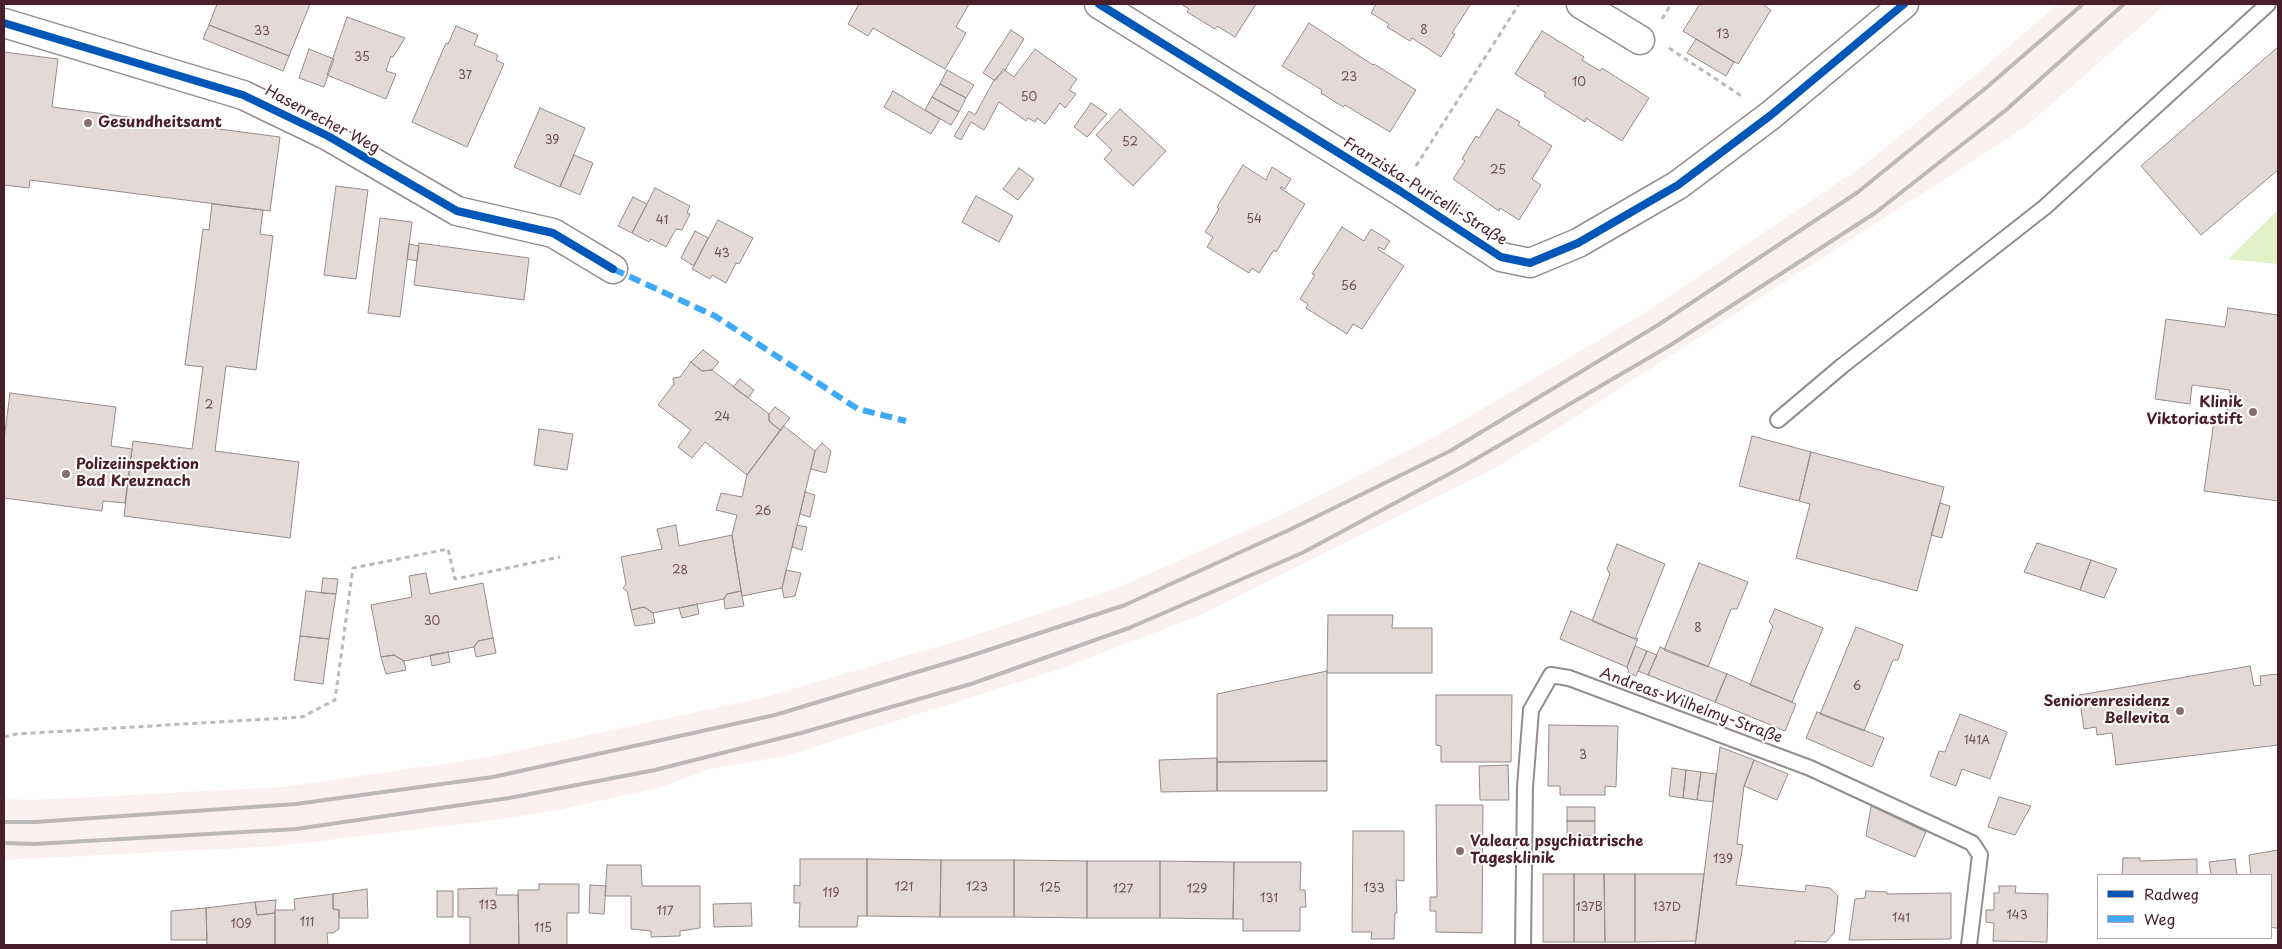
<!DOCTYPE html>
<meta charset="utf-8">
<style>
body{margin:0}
#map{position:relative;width:2282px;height:949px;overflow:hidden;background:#fff;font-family:"Playpen Sans",sans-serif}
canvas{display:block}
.frame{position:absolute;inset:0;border:5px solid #4a1f2b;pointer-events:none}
.legend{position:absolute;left:2097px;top:874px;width:175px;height:65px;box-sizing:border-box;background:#fff;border:1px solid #b7a5aa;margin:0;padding:6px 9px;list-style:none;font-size:15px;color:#4a1f2b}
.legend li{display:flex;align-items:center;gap:10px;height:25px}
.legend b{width:25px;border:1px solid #b7a5aa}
</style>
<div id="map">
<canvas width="2282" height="949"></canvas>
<div class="frame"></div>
<ul class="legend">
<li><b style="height:6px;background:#0057b8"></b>Radweg</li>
<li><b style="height:6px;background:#3fa9f5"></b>Weg</li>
</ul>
</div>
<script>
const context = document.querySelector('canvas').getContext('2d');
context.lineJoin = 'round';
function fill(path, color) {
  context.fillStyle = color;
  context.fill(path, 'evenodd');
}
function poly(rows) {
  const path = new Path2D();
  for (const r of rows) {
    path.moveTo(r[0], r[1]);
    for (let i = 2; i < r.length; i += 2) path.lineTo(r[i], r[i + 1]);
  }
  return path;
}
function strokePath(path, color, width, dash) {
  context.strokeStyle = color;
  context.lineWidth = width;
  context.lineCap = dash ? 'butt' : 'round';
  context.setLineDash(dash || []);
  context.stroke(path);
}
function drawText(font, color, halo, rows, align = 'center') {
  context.font = font + ' "Playpen Sans",sans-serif';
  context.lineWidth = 4;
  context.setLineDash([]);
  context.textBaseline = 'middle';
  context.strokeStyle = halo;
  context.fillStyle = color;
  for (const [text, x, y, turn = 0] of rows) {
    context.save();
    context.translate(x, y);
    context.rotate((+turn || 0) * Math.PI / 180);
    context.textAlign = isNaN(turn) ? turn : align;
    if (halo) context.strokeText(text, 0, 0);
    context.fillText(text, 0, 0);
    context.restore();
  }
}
fill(poly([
 [2058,4,2166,4,2024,128,1499,466,1198,616,1057,670,785,756,710,769,661,787,563,809,496,820,278,846,4,860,4,799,34,800,284,787,483,758,762,698,957,641,1113,590,1281,515,1438,435,1646,312,1864,165,1973,77]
]), '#fbf1f0');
fill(poly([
 [2278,210,2278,264,2228,259]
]), '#e3f1c9');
const building = poly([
 [217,4,310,4,289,56,209,25,217,4],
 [859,4,969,4,956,27,966,33,945,69,873,28,868,36,848,24,859,4],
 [1181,4,1256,4,1235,37,1217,26,1215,29,1187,12,1189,9,1181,4],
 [1376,4,1471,4,1452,33,1455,34,1441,57,1412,38,1410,41,1387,27,1389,24,1371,13,1376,4],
 [1700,4,1762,4,1771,10,1738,64,1683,31,1700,4],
 [347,17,405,38,393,57,391,56,386,71,396,74,386,99,327,75,347,17],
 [1309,23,1373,65,1374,64,1416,90,1390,132,1345,105,1343,107,1321,93,1322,90,1282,66,1309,23],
 [209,25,289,56,283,71,203,39,209,25],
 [456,26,478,35,474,45,498,55,496,60,504,64,467,147,412,122,446,43,448,44,456,26],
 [1011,30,1024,39,1005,70,994,80,983,73,1011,30],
 [1542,31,1584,57,1582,60,1600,71,1602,68,1649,98,1622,141,1586,118,1585,122,1544,96,1546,93,1515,74,1542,31],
 [1696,39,1734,62,1726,76,1687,53,1696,39],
 [2278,47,2278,170,2201,235,2141,166,2278,47],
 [309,49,334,59,324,87,299,78,309,49],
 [1035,49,1077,79,1069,90,1076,94,1065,108,1060,103,1045,124,1037,118,1035,122,1028,118,1026,121,999,102,984,130,971,122,961,140,954,136,969,111,975,115,994,80,996,80,1003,69,1014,77,1035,49],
 [4,52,58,59,52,107,280,137,270,211,30,180,29,188,4,185,4,52],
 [947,70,974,85,966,98,940,84,947,70],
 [940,84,966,98,959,112,932,97,940,84],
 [893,91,940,119,931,134,884,107,893,91],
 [932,97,959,112,951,125,925,110,932,97],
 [1091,103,1107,114,1087,137,1074,127,1091,103],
 [540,108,585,128,560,187,514,167,540,108],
 [1120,109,1166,151,1133,186,1104,159,1112,150,1096,135,1120,109],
 [1497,109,1520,122,1518,125,1552,146,1532,179,1541,185,1519,220,1500,208,1499,211,1453,179,1465,161,1462,159,1476,136,1479,138,1497,109],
 [574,155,593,163,580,195,560,186,574,155],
 [1243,165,1266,180,1272,167,1291,179,1285,189,1281,187,1280,188,1305,204,1276,252,1274,250,1259,273,1252,268,1249,273,1207,247,1213,237,1205,232,1219,209,1217,207,1243,165],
 [1019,168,1034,179,1018,200,1003,189,1019,168],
 [336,186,368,190,356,279,324,275,336,186],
 [655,188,690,206,687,213,690,214,682,230,676,229,666,247,651,239,649,242,632,233,655,188],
 [976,196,1013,216,999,242,962,222,976,196],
 [633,197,647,204,632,233,618,226,633,197],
 [212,204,263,210,260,234,273,236,256,370,226,366,215,451,299,462,290,538,124,516,133,441,192,449,203,367,185,365,203,229,209,230,212,204],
 [380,218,412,222,400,317,368,313,380,218],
 [718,220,753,238,739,264,736,263,726,283,712,275,710,279,692,269,718,220],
 [1342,227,1364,241,1371,229,1390,241,1384,250,1379,247,1378,249,1404,266,1362,329,1353,324,1347,334,1306,308,1308,304,1300,299,1315,275,1312,274,1342,227],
 [695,231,708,238,694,266,681,258,695,231],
 [419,243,529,258,524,300,414,285,419,243],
 [409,244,419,246,417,261,407,259,409,244],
 [2228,308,2278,315,2278,501,2204,491,2214,421,2226,422,2230,390,2192,385,2190,404,2155,399,2166,319,2225,327,2228,308],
 [703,350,719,362,712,370,702,371,691,362,703,350],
 [691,362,702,371,712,370,769,414,769,421,780,430,747,475,705,442,692,458,678,447,691,430,658,405,674,384,673,378,680,377,691,362],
 [740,379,754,390,748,398,733,387,740,379],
 [10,393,116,407,111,446,132,449,125,503,103,501,102,511,4,498,4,440,10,393],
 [775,407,790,418,780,430,769,421,769,414,775,407],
 [784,426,815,451,792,547,782,588,742,596,732,535,737,515,716,510,721,493,742,497,747,475,784,426],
 [539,429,573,434,567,470,534,465,539,429],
 [1752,436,1811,452,1799,501,1739,486,1752,436],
 [822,443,831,451,826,473,811,469,815,451,822,443],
 [1811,452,1944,487,1917,591,1796,558,1810,504,1799,501,1811,452],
 [805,492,815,495,810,517,800,514,805,492],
 [1940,503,1950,506,1942,538,1931,535,1940,503],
 [676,525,679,546,732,535,741,591,727,594,724,599,653,613,644,607,631,610,627,591,623,588,626,584,621,557,662,549,657,529,676,525],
 [797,525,807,527,802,550,792,547,797,525],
 [2037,543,2091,560,2080,590,2024,572,2037,543],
 [1617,544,1665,564,1635,639,1592,621,1610,574,1607,569,1617,544],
 [2091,560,2117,569,2104,598,2080,590,2091,560],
 [1699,563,1748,582,1737,609,1731,609,1708,667,1664,650,1699,563],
 [786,570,801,573,795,596,784,598,782,588,786,570],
 [426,573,430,594,483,583,493,638,478,641,474,647,404,661,394,655,381,657,371,605,412,597,409,576,426,573],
 [323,578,338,579,336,594,321,593,323,578],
 [306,591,336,594,329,639,300,636,306,591],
 [741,591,744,606,725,609,724,599,727,594,741,591],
 [697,604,699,614,682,618,679,608,697,604],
 [644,607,653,613,655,623,635,626,631,610,644,607],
 [1775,609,1823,628,1792,702,1750,685,1773,626,1769,622,1775,609],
 [1571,611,1635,639,1638,638,1627,667,1560,639,1571,611],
 [1328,615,1393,615,1392,628,1432,628,1432,673,1327,673,1328,615],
 [1856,627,1903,645,1898,660,1893,660,1864,731,1820,714,1856,627],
 [300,636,329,639,323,684,294,680,300,636],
 [493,638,496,653,476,657,474,647,478,641,493,638],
 [1635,646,1647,651,1636,676,1629,673,1627,667,1635,646],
 [1660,647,1727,674,1715,702,1648,675,1660,647],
 [1647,651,1657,655,1648,675,1638,671,1647,651],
 [448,652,450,662,432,666,430,655,448,652],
 [394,655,404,661,406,670,386,674,381,657,394,655],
 [2250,666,2254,686,2261,685,2260,676,2278,674,2278,745,2116,765,2112,733,2097,735,2096,727,2084,729,2079,695,2250,666],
 [1327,671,1327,761,1217,762,1217,694,1327,671],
 [1727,674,1796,704,1785,731,1715,702,1727,674],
 [1436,695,1512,695,1511,762,1441,762,1441,746,1436,745,1436,695],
 [1817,712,1884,738,1872,767,1806,738,1817,712],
 [1960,714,2007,732,1990,779,1962,769,1956,786,1930,776,1939,751,1945,752,1960,714],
 [1549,725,1618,726,1616,787,1605,786,1605,795,1560,795,1560,786,1548,786,1549,725],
 [1720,747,1754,760,1744,786,1737,844,1743,845,1736,885,1805,892,1806,885,1830,888,1838,896,1834,933,1826,942,1795,941,1795,945,1695,945,1720,747],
 [1217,758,1217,791,1161,792,1159,760,1217,758],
 [1754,760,1788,774,1777,800,1744,786,1754,760],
 [1327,761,1327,791,1217,791,1217,762,1327,761],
 [1508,765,1509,800,1480,800,1479,766,1508,765],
 [1672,768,1686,770,1683,798,1669,796,1672,768],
 [1686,770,1701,772,1697,800,1683,798,1686,770],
 [1701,772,1716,774,1713,802,1697,800,1701,772],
 [1999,797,2031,806,2015,835,1988,827,1999,797],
 [1436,805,1483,805,1482,933,1436,932,1436,911,1430,911,1430,897,1437,897,1436,805],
 [1871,806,1926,832,1915,857,1866,836,1871,806],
 [1567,807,1595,807,1595,821,1567,821,1567,807],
 [1567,821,1595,821,1595,836,1567,836,1567,821],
 [1353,831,1404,831,1404,881,1396,880,1397,913,1395,913,1394,939,1371,939,1372,932,1352,932,1353,831],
 [2278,850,2278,928,2275,928,2271,927,2271,875,2251,875,2249,855,2278,850],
 [2123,858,2140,858,2140,861,2197,859,2197,875,2122,875,2123,858],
 [800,859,867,859,867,916,858,916,857,927,799,927,800,903,794,903,794,885,800,886,800,859],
 [867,859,941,860,940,917,867,916,867,859],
 [2235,859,2237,875,2211,875,2209,862,2235,859],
 [941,860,1014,860,1014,917,940,917,941,860],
 [1014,860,1087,861,1087,918,1014,917,1014,860],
 [1087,861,1160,861,1160,918,1087,918,1087,861],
 [1160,861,1234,862,1233,919,1160,918,1160,861],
 [1234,862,1301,862,1300,890,1305,890,1306,907,1300,907,1300,931,1243,931,1243,919,1233,919,1234,862],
 [607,865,641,865,642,886,700,886,700,928,680,931,680,936,651,937,651,931,631,929,631,896,605,896,607,865],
 [1543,874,1574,874,1574,942,1543,942,1543,874],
 [1574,874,1604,874,1605,942,1574,942,1574,874],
 [1604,874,1635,874,1635,942,1605,942,1604,874],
 [1635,874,1704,874,1696,941,1635,942,1635,874],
 [539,884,579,884,579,913,567,913,567,945,519,945,518,890,539,890,539,884],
 [590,885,606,886,604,914,589,913,590,885],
 [1999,886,2016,886,2015,893,2048,894,2047,942,1993,941,1994,923,1986,922,1986,910,1994,910,1994,893,1999,893,1999,886],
 [497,888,496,895,518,895,519,945,470,945,470,917,458,917,458,889,497,888],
 [367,889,368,918,339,918,339,910,333,909,333,894,367,889],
 [437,891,453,891,453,917,437,917,437,891],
 [1866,891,1887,892,1887,894,1951,893,1951,939,1849,940,1855,899,1865,898,1866,891],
 [333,894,333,909,339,910,339,929,333,933,327,933,328,945,275,945,275,910,295,910,294,899,333,894],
 [276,900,275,913,257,915,255,902,276,900],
 [255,902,257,915,275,913,275,945,207,945,206,908,255,902],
 [751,903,752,926,714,927,713,904,751,903],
 [206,908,207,940,171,940,171,911,206,908]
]);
fill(building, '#e4d9d7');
strokePath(building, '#948c8e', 1);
const service = poly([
 [1778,420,1842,366,2045,207,2268,4],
 [1523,945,1525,787,1531,710,1551,675,1569,678,1810,768,1972,843,1980,855,1969,945]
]);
const minor = poly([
 [1099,4,1400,191,1501,257,1530,263,1578,243,1678,185,1771,115,1904,4],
 [1581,4,1640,40],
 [4,23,243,95,328,136,457,211,553,233,613,269]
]);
strokePath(service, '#948c8e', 18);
strokePath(minor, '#948c8e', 31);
strokePath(poly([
 [1662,19,1671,4],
 [1669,48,1743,97],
 [1416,166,1519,4],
 [4,737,16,734,302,717,335,700,353,568,448,549,455,579,560,557]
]), '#bdb8b9', 3, [5, 4]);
strokePath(service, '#fff', 14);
strokePath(minor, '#fff', 28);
strokePath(poly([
 [4,822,35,822,296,804,493,777,775,715,970,656,1125,605,1291,529,1450,451,1658,325,1858,192,1987,87,2083,4],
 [4,843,34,844,296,829,509,798,655,770,801,733,971,684,1129,628,1302,553,1462,467,1669,346,1875,213,2006,110,2124,4]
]), '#bdb8b9', 4);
strokePath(poly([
 [613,269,715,316,858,409,906,421]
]), '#3fa9f5', 6, [12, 6]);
strokePath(poly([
 [1099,4,1400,191,1501,257,1530,263,1578,243,1678,185,1771,115,1904,4],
 [4,23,243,95,328,136,457,211,553,233,613,269]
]), '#0057b8', 8);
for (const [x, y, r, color] of [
 [88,123,5,"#896d75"],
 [2253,412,5,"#896d75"],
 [66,474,5,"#896d75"],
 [2180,711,5,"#896d75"],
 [1460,851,5,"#896d75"]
]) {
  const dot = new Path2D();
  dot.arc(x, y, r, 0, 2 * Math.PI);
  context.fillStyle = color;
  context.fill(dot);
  strokePath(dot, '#fff', 2);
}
drawText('12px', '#704e56', null, [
 ["8",1424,31],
 ["33",262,32],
 ["13",1723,35],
 ["35",362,58],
 ["37",465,76],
 ["23",1349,78],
 ["10",1579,83],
 ["50",1029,98],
 ["39",552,141],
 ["52",1130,143],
 ["25",1498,171],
 ["54",1254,220],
 ["41",662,221],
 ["43",722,254],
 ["56",1349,287],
 ["2",209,406],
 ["24",722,418],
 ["26",763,512],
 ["28",680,571],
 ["30",432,622],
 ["8",1698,629],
 ["6",1857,687],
 ["141A",1977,741],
 ["3",1583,756],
 ["139",1723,860],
 ["121",904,888],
 ["123",977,888],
 ["125",1050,889],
 ["133",1374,889],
 ["127",1123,890],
 ["129",1197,890],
 ["119",831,894],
 ["131",1269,899],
 ["113",488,906],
 ["137B",1589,908],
 ["137D",1667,908],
 ["117",665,912],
 ["143",2017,916],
 ["141",1901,919],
 ["111",307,923],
 ["109",241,925],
 ["115",543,929]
]);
drawText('15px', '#4a1f2b', '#fff', [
 ["Hasenrecher Weg",322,120,28],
 ["Franziska-Puricelli-Straße",1425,192,32],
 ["Andreas-Wilhelmy-Straße",1691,706,20]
]);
drawText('bold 15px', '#4a1f2b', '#fff', [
 ["Gesundheitsamt",98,123],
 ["Klinik",2243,403,"right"],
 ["Viktoriastift",2243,420,"right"],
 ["Polizeiinspektion",76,465],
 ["Bad Kreuznach",76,482],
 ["Seniorenresidenz",2170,702,"right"],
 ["Bellevita",2170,719,"right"],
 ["Valeara psychiatrische",1470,842],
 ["Tagesklinik",1470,859]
], 'left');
</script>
